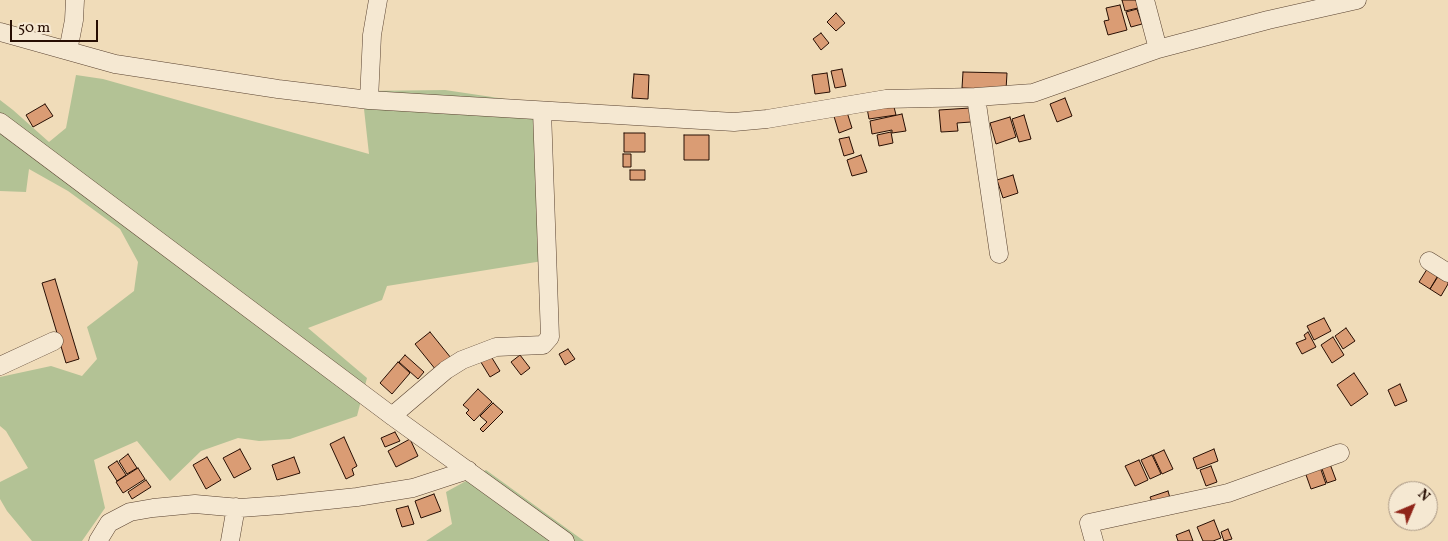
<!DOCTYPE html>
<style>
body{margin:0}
#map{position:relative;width:1448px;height:541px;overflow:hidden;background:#f0dcb9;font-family:Vollkorn,serif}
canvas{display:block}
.north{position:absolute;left:1388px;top:481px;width:50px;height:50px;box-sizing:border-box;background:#f5e8d2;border:1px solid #a3917f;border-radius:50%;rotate:45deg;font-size:14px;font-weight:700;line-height:20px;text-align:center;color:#270e03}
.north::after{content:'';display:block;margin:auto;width:18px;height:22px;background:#8f2418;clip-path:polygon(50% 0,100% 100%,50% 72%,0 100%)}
.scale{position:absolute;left:10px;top:20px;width:88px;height:22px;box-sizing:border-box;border:2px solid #270e03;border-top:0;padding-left:6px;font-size:15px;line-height:18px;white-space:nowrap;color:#270e03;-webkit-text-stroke:4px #f5e8d2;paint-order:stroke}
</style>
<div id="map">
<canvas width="1448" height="541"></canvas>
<div class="north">N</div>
<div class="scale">50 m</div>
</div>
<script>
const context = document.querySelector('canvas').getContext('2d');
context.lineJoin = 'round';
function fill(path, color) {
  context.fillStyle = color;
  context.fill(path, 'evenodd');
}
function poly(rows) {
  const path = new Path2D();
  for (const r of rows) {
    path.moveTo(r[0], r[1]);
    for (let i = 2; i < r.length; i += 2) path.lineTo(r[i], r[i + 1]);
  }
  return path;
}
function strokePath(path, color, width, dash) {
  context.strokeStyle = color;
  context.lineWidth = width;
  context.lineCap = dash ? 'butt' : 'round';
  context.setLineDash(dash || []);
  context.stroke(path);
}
fill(poly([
 [76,75,103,79,369,154,362,91,445,90,539,104,555,259,387,286,382,300,308,328,367,378,357,416,290,439,259,441,238,438,201,451,170,481,137,441,94,460,105,508,82,541,32,541,7,511,0,499,0,482,28,468,6,431,0,426,0,377,51,366,82,376,97,359,87,327,134,291,138,262,120,229,68,191,29,169,26,192,0,191,0,100,13,110,49,142,66,128],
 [486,470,584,541,426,541,452,524,446,492]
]), '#b3c295');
const building = poly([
 [1122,0,1136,0,1138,8,1125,11,1122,0],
 [1120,5,1127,30,1108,35,1104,21,1109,20,1106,8,1120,5],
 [1137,9,1142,24,1131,27,1126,12,1137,9],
 [836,13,845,23,836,31,827,22,836,13],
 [821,33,829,43,821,50,813,39,821,33],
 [842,69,846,86,835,88,831,71,842,69],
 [963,72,1007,73,1006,90,962,88,963,72],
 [827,73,830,92,815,94,812,75,827,73],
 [634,74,649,75,648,99,632,98,634,74],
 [1065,98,1072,116,1057,122,1050,104,1065,98],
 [893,103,896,115,869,119,867,108,893,103],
 [45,104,53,116,33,127,26,115,45,104],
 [970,108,971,122,957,123,958,131,941,132,939,110,970,108],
 [846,109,852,128,839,133,833,113,846,109],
 [902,114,906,131,892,133,892,130,872,134,870,121,902,114],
 [1024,115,1031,139,1019,142,1012,119,1024,115],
 [1010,117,1016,137,996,144,990,123,1010,117],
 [891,132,893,143,879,146,877,135,891,132],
 [624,133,645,133,645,152,624,152,624,133],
 [684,135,709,135,709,160,684,160,684,135],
 [849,137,854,153,844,156,839,139,849,137],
 [623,154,631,154,631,167,623,167,623,154],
 [861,155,867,172,852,176,847,160,861,155],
 [630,170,645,170,645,180,630,180,630,170],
 [1013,175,1018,193,1003,198,997,180,1013,175],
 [1429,266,1440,272,1430,289,1419,282,1429,266],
 [1441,272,1448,276,1448,284,1441,296,1430,289,1441,272],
 [55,279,79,359,66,363,42,283,55,279],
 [1324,318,1331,331,1314,340,1307,326,1324,318],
 [1346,328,1355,341,1343,349,1335,336,1346,328],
 [430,332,451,358,436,370,415,344,430,332],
 [1308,332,1316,347,1302,354,1296,343,1306,339,1304,335,1308,332],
 [1333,337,1344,355,1332,363,1321,345,1333,337],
 [568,349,575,359,565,365,559,354,568,349],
 [489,353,500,371,490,377,479,359,489,353],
 [405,355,424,372,418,379,399,362,405,355],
 [520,355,530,368,521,375,511,362,520,355],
 [398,362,410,373,392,394,380,383,398,362],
 [1354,373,1368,394,1351,406,1337,385,1354,373],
 [1400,384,1407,401,1395,406,1388,390,1400,384],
 [478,389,492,402,474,421,466,413,469,410,463,405,478,389],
 [493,403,503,412,483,432,480,429,487,422,480,416,493,403],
 [395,432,400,441,385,447,381,438,395,432],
 [344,437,357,466,352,469,354,475,346,479,330,444,344,437],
 [410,439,418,456,396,467,388,451,410,439],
 [240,449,251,469,234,478,223,458,240,449],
 [1214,449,1218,461,1197,469,1193,458,1214,449],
 [1164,450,1173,469,1162,474,1153,455,1164,450],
 [128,454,137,468,127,474,119,461,128,454],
 [1152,455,1161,474,1150,479,1141,460,1152,455],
 [207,457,221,480,206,489,193,465,207,457],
 [294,457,300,473,277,480,272,465,294,457],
 [1139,460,1148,480,1135,486,1125,466,1139,460],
 [117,461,126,475,117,481,108,467,117,461],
 [1330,464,1336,480,1327,483,1321,466,1330,464],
 [1211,466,1217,482,1206,486,1200,470,1211,466],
 [1320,467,1326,484,1311,489,1305,472,1320,467],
 [138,468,145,479,123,493,116,482,138,468],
 [146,480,151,487,132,499,128,492,146,480],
 [1168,491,1170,498,1153,504,1150,497,1168,491],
 [434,494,441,511,421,518,415,501,434,494],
 [408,506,414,524,402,527,396,509,408,506],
 [1214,520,1221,538,1213,541,1203,541,1197,527,1214,520],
 [1228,529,1232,539,1224,541,1221,532,1228,529],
 [1189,530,1193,541,1178,541,1176,535,1189,530]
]);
fill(building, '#da9c74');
strokePath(building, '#270e03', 1);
const minor = poly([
 [1145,0,1158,49],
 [0,32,115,64,278,89,369,100,734,122,767,119,886,99,976,97,1033,93,1158,49,1268,20,1357,0],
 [68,51,74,20,75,0],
 [976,97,999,254],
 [369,100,372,35,378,0],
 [0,122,392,416,565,541],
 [1429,261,1448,273],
 [0,366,54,341],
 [392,416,446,370,462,360,496,347,543,345,550,337,542,111],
 [98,541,109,523,130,512,153,508,195,504,240,508,281,505,357,497,413,488,468,470],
 [230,541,236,507],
 [1094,541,1089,523,1228,493,1340,453]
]);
strokePath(minor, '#594230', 19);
strokePath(minor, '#f5e8d2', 18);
</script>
